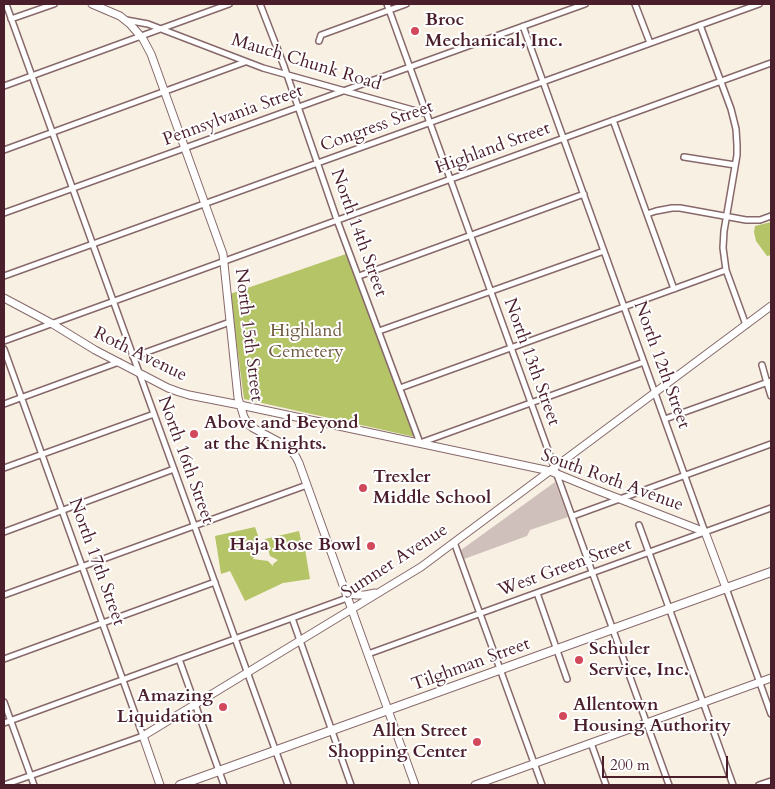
<!DOCTYPE html>
<style>
body{margin:0}
#map{position:relative;width:775px;height:789px;overflow:hidden;background:#f8f1e3;font-family:Cardo,serif}
canvas{display:block}
.frame{position:absolute;inset:0;border:5px solid #4a1f2b;pointer-events:none}
.scale{position:absolute;left:602px;top:756px;width:126px;height:22px;box-sizing:border-box;border:2px solid #4a1f2b;border-top:0;padding-left:6px;font-size:15px;line-height:18px;white-space:nowrap;color:#4a1f2b;-webkit-text-stroke:4px #fff;paint-order:stroke}
</style>
<div id="map">
<canvas width="775" height="789"></canvas>
<div class="frame"></div>
<div class="scale">200 m</div>
</div>
<script>
const context = document.querySelector('canvas').getContext('2d');
context.lineJoin = 'round';
function fill(path, color) {
  context.fillStyle = color;
  context.fill(path, 'evenodd');
}
function poly(rows) {
  const path = new Path2D();
  for (const r of rows) {
    path.moveTo(r[0], r[1]);
    for (let i = 2; i < r.length; i += 2) path.lineTo(r[i], r[i + 1]);
  }
  return path;
}
function strokePath(path, color, width, dash) {
  context.strokeStyle = color;
  context.lineWidth = width;
  context.lineCap = dash ? 'butt' : 'round';
  context.setLineDash(dash || []);
  context.stroke(path);
}
function drawText(font, color, halo, rows, align = 'center') {
  context.font = font + ' Cardo,serif';
  context.lineWidth = 4;
  context.setLineDash([]);
  context.textBaseline = 'middle';
  context.strokeStyle = halo;
  context.fillStyle = color;
  for (const [text, x, y, turn = 0] of rows) {
    context.save();
    context.translate(x, y);
    context.rotate((+turn || 0) * Math.PI / 180);
    context.textAlign = isNaN(turn) ? turn : align;
    if (halo) context.strokeText(text, 0, 0);
    context.fillText(text, 0, 0);
    context.restore();
  }
}
fill(poly([
 [555,482,568,517,530,530,527,536,464,559,461,550]
]), '#d0c0bc');
fill(poly([
 [771,222,771,255,767,256,756,241,754,232,755,226],
 [346,254,415,437,244,399,230,294],
 [255,527,261,544,253,559,268,561,273,566,273,564,278,560,270,556,265,539,299,531,303,549,305,549,310,579,283,583,245,601,230,571,221,574,215,536]
]), '#b4c467');
const street = poly([
 [6,4,288,785],
 [260,4,284,66,337,220,420,443,644,362],
 [387,4,669,785],
 [635,4,650,43],
 [11,19,54,4],
 [126,20,148,24,263,68,427,114],
 [700,25,731,109,736,129,737,145,737,155,724,231,723,248,726,270,746,325],
 [523,26,705,532],
 [319,41,321,35,406,4],
 [4,86,229,4],
 [613,120,674,289],
 [4,150,245,62],
 [684,157,735,165],
 [4,213,585,4],
 [647,214,656,211,672,208,680,208,746,220,760,220,771,216],
 [4,276,759,4],
 [359,276,584,194],
 [379,331,604,251],
 [4,341,771,63],
 [4,349,143,736,4,785],
 [133,357,230,322],
 [762,365,767,383,771,396],
 [400,388,726,270],
 [4,404,119,362],
 [665,419,771,381],
 [4,468,154,414],
 [573,516,771,444],
 [639,525,733,785],
 [4,532,174,469],
 [454,542,542,785],
 [726,588,771,714],
 [537,593,567,679],
 [4,595,307,485],
 [292,618,351,785],
 [368,654,771,508],
 [4,659,215,582],
 [179,659,224,785],
 [4,702,34,785],
 [4,723,347,598],
 [591,743,606,785],
 [759,785,771,781]
]);
const secondary = poly([
 [92,4,120,16,130,24,143,39,151,54,223,254,238,398,244,417,248,424,253,428,283,444,289,448,296,457,299,463,415,785],
 [4,298,51,323,95,350,168,388,179,392,189,395,240,405,550,471,594,489,705,532,726,588],
 [346,589,351,594,356,595,365,595,375,593],
 [160,785,143,736,421,567,771,306],
 [475,785,771,678]
]);
const primary = poly([
 [180,785,771,572]
]);
strokePath(street, '#87686b', 8);
strokePath(secondary, '#87686b', 9);
strokePath(primary, '#87686b', 10);
strokePath(street, '#fff', 5);
strokePath(secondary, '#fff', 7);
strokePath(primary, '#fff', 8);
for (const [x, y, r, color] of [
 [415,31,5,"#d1495b"],
 [194,434,5,"#d1495b"],
 [363,488,5,"#d1495b"],
 [371,546,5,"#d1495b"],
 [579,660,5,"#d1495b"],
 [223,707,5,"#d1495b"],
 [563,716,5,"#d1495b"],
 [477,742,5,"#d1495b"]
]) {
  const dot = new Path2D();
  dot.arc(x, y, r, 0, 2 * Math.PI);
  context.fillStyle = color;
  context.fill(dot);
  strokePath(dot, '#fff', 2);
}
drawText('bold 18px', '#4a1f2b', '#fff', [
 ["Broc",425,21],
 ["Mechanical, Inc.",425,42],
 ["Above and Beyond",204,424],
 ["at the Knights.",204,445],
 ["Trexler",373,478],
 ["Middle School",373,499],
 ["Haja Rose Bowl",361,546,"right"],
 ["Schuler",589,650],
 ["Service, Inc.",589,671],
 ["Amazing",213,697,"right"],
 ["Liquidation",213,718,"right"],
 ["Allentown",573,706],
 ["Housing Authority",573,727],
 ["Allen Street",467,732,"right"],
 ["Shopping Center",467,753,"right"]
], 'left');
drawText('18px', '#4a1f2b', '#fff', [
 ["Mauch Chunk Road",306,63,17],
 ["Pennsylvania Street",233,116,-20],
 ["Congress Street",377,127,-20],
 ["Highland Street",493,149,-20],
 ["North 14th Street",358,233,70],
 ["North 15th Street",248,335,83],
 ["Roth Avenue",140,355,26],
 ["North 13th Street",531,362,70],
 ["North 12th Street",661,365,70],
 ["North 16th Street",185,460,70],
 ["South Roth Avenue",612,481,20],
 ["North 17th Street",96,562,70],
 ["Sumner Avenue",395,562,-33],
 ["West Green Street",565,568,-20],
 ["Tilghman Street",471,665,-20]
]);
drawText('18px', '#6f5940', '#fff', [
 ["Highland",306,332],
 ["Cemetery",306,353]
]);
</script>
